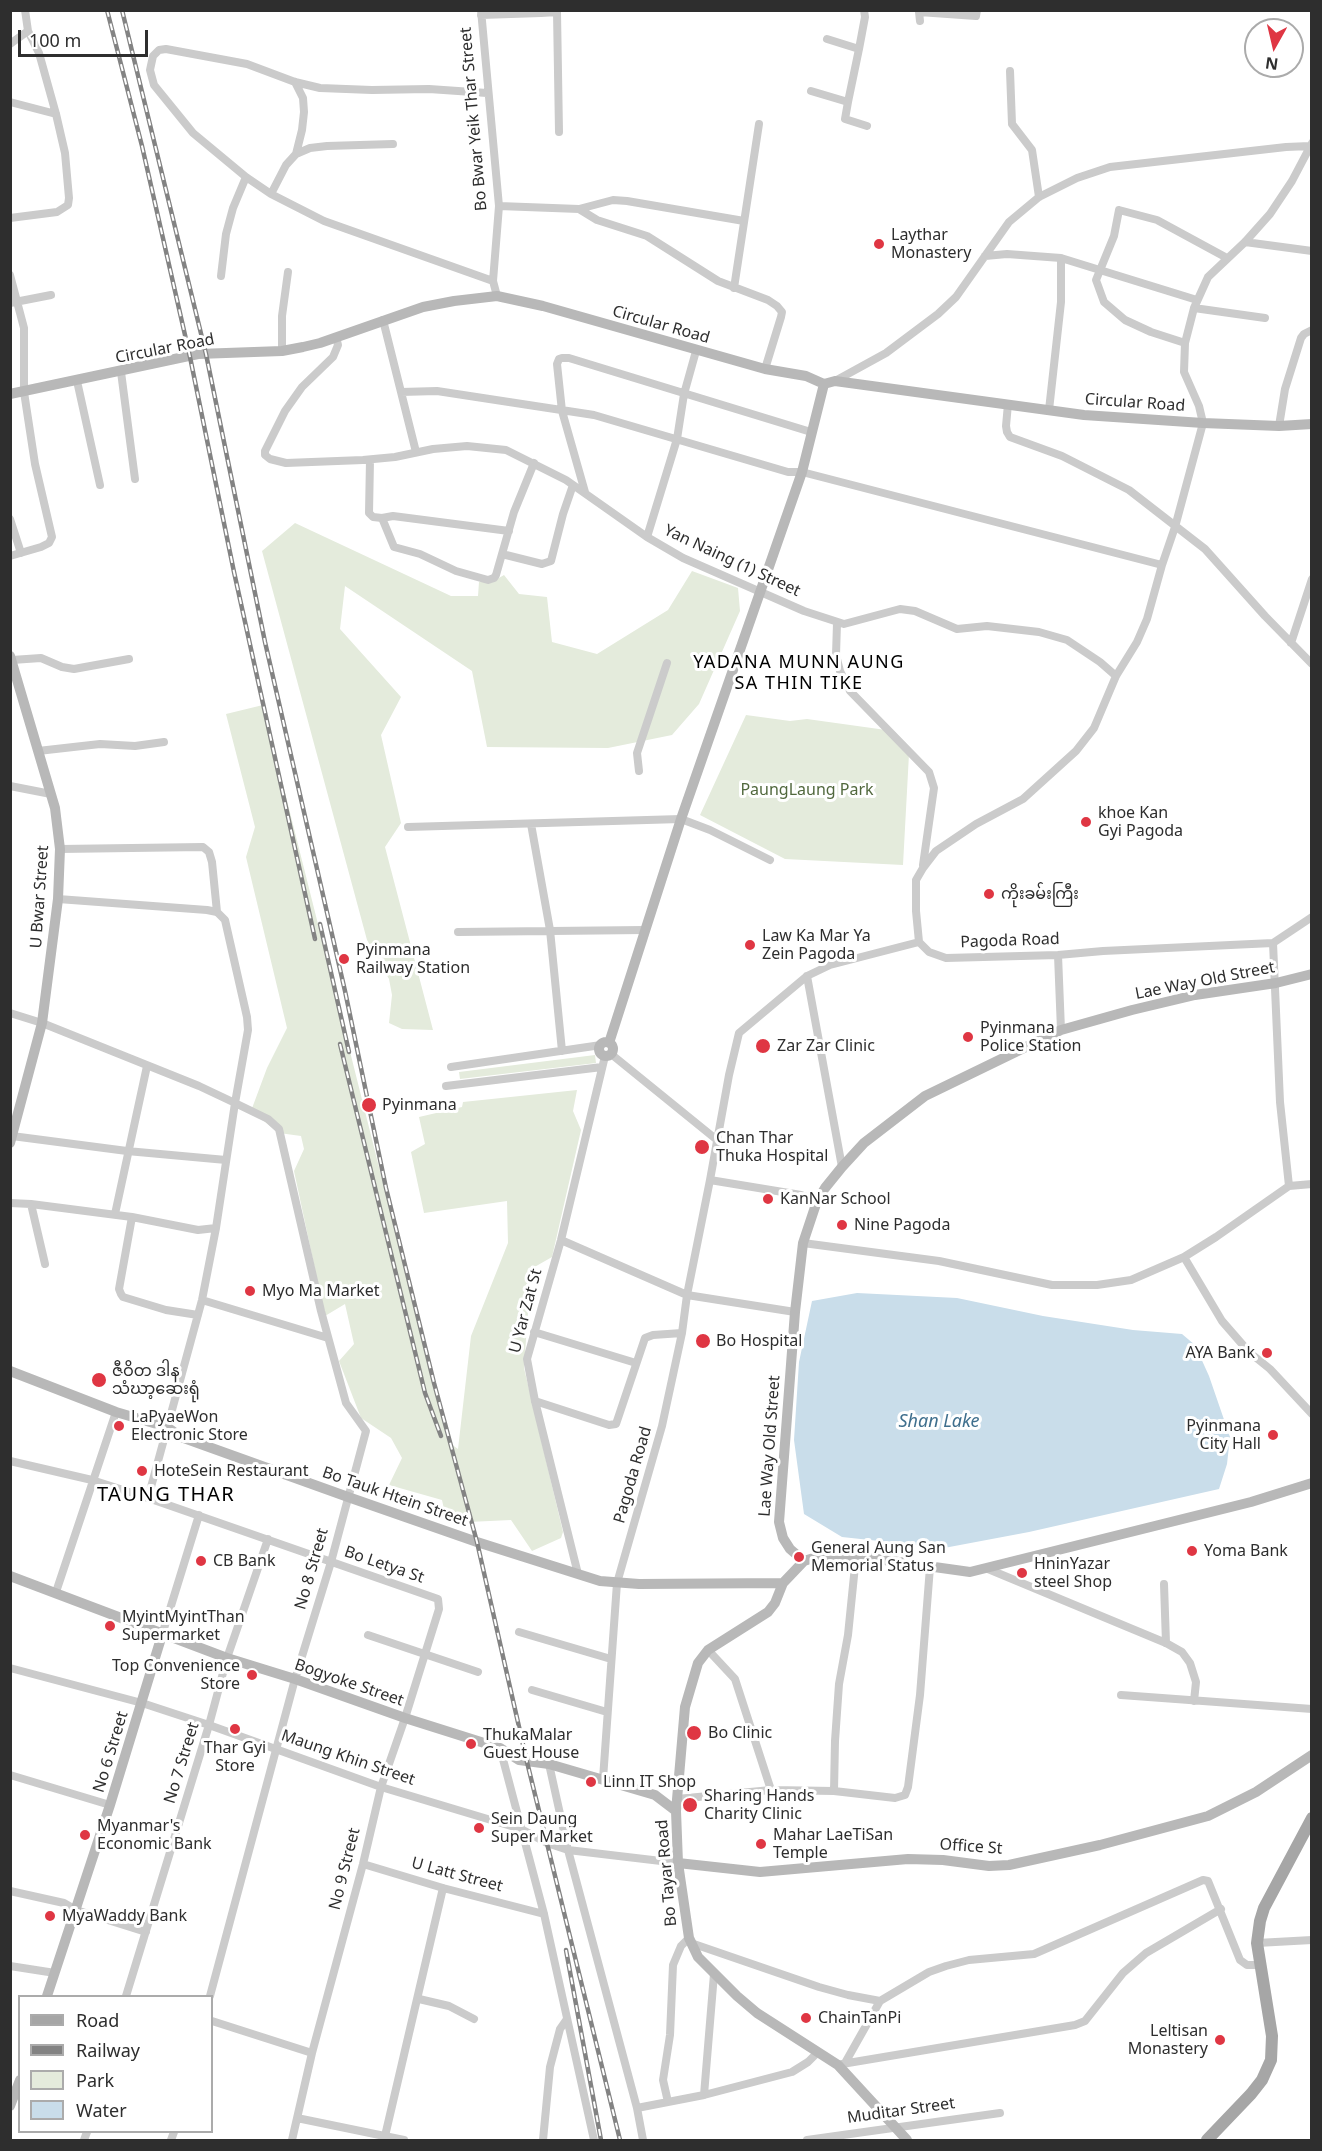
<!DOCTYPE html>
<meta charset="utf-8">
<style>
body{margin:0}
#map{position:relative;width:1322px;height:2151px;overflow:hidden;background:#fff;font-family:"Noto Sans",sans-serif}
canvas{display:block}
.frame{position:absolute;inset:0;border:12px solid #2e2e2e;pointer-events:none}
.legend{position:absolute;left:18px;top:1995px;width:195px;height:138px;box-sizing:border-box;background:#fff;border:2px solid #ababab;margin:0;padding:8px 10px;list-style:none;font-size:18px;color:#2e2e2e}
.legend li{display:flex;align-items:center;gap:12px;height:30px}
.legend b{width:30px;border:2px solid #ababab}
.north{position:absolute;left:1244px;top:18px;width:60px;height:60px;box-sizing:border-box;background:#fff;border:2px solid #ababab;border-radius:50%;rotate:188deg;font-size:16px;font-weight:700;line-height:24px;text-align:center;color:#2e2e2e}
.north::after{content:'';display:block;margin:auto;width:21px;height:27px;background:#df3643;clip-path:polygon(50% 0,100% 100%,50% 72%,0 100%)}
.scale{position:absolute;left:18px;top:30px;width:130px;height:27px;box-sizing:border-box;border:3px solid #2e2e2e;border-top:0;padding-left:8px;font-size:18px;line-height:21px;white-space:nowrap;color:#2e2e2e;-webkit-text-stroke:4px #fff;paint-order:stroke}
</style>
<div id="map">
<canvas width="1322" height="2151"></canvas>
<div class="frame"></div>
<ul class="legend">
<li><b style="height:8px;background:#a6a6a6"></b>Road</li>
<li><b style="height:8px;background:#838383"></b>Railway</li>
<li><b style="height:16px;background:#e4ebdc"></b>Park</li>
<li><b style="height:16px;background:#c9ddea"></b>Water</li>
</ul>
<div class="north">N</div>
<div class="scale">100 m</div>
</div>
<script>
const context = document.querySelector('canvas').getContext('2d');
context.lineJoin = 'round';
function fill(path, color) {
  context.fillStyle = color;
  context.fill(path, 'evenodd');
}
function poly(rows) {
  const path = new Path2D();
  for (const r of rows) {
    if (r.length === 3) {
      path.moveTo(r[0] + r[2], r[1]);
      path.arc(r[0], r[1], r[2], 0, 2 * Math.PI);
      continue;
    }
    path.moveTo(r[0], r[1]);
    for (let i = 2; i < r.length; i += 2) path.lineTo(r[i], r[i + 1]);
  }
  return path;
}
function strokePath(path, color, width, dash) {
  context.strokeStyle = color;
  context.lineWidth = width;
  context.lineCap = dash ? 'butt' : 'round';
  context.setLineDash(dash || []);
  context.stroke(path);
}
function drawText(font, color, halo, rows, align = 'center') {
  context.font = font + ' "Noto Sans","Noto Sans Myanmar",sans-serif';
  context.lineWidth = 6;
  context.setLineDash([]);
  context.textBaseline = 'middle';
  context.strokeStyle = halo;
  context.fillStyle = color;
  for (const [text, x, y, turn = 0] of rows) {
    context.save();
    context.translate(x, y);
    context.rotate((+turn || 0) * Math.PI / 180);
    context.textAlign = isNaN(turn) ? turn : align;
    if (halo) context.strokeText(text, 0, 0);
    context.fillText(text, 0, 0);
    context.restore();
  }
}
fill(poly([
 [295,523,451,596,478,596,479,582,492,582,504,575,519,594,547,597,552,642,597,654,668,610,692,571,738,588,740,611,699,704,672,735,608,748,487,747,472,671,345,586,340,629,401,697,381,735,401,823,385,847,433,1030,402,1029,389,1023,392,995,389,979,367,940,262,551],
 [263,705,448,1442,458,1449,471,1336,508,1243,507,1201,424,1213,411,1152,425,1144,419,1117,462,1107,463,1102,577,1090,573,1111,581,1130,552,1257,531,1269,524,1368,563,1532,561,1538,532,1551,511,1520,447,1523,442,1500,389,1485,402,1458,391,1438,361,1418,339,1361,354,1344,345,1304,325,1316,294,1171,304,1149,301,1136,279,1133,251,1111,267,1068,287,1028,246,857,255,827,226,714],
 [746,715,790,721,807,719,886,730,909,754,903,865,785,859,700,815],
 [595,1055,596,1063,460,1079,459,1072]
]), '#e4ebdc');
fill(poly([
 [857,1293,957,1298,1043,1316,1133,1330,1182,1334,1195,1345,1209,1376,1230,1437,1227,1464,1219,1489,1029,1532,944,1548,842,1537,804,1514,794,1440,799,1362,812,1301]
]), '#c9ddea');
strokePath(poly([
 [481,10,499,206,493,281,497,296],
 [540,10,541,13,557,12,559,132],
 [481,15,541,13],
 [920,21,919,12,976,16,977,10],
 [827,39,859,49,848,102],
 [10,44,28,31],
 [859,49,865,17,864,10],
 [1010,71,1012,124,1032,150,1039,197],
 [295,82,303,98,304,112,302,130,296,154],
 [811,91,848,102,845,119,867,126],
 [487,93,429,89,372,90,320,88,295,82,247,64,166,49,159,50,153,56,150,70,154,85,193,133,246,177,271,194,324,221,493,281],
 [10,102,56,114],
 [271,194,286,165,296,154,310,148,327,146,393,144],
 [499,206,579,209,597,220,647,236,718,281,768,300,777,306,782,312,781,317,765,369],
 [579,209,613,200,627,201,744,221],
 [10,218,57,212,68,205,69,198,65,153,56,114,39,53,28,31,25,10],
 [1245,242,1312,251],
 [985,256,1007,254,1061,258,1197,300],
 [10,275,24,328,24,392,35,464,52,537,49,543,41,547,10,556],
 [221,276,226,234,233,208,246,177],
 [734,288,759,124],
 [10,303,51,295],
 [1194,308,1265,318],
 [383,320,416,452],
 [336,337,338,345,333,357,302,387,285,411,265,451,265,455,270,459,286,463,363,460,395,457,433,449,467,446,506,450,566,480,647,537,683,558,804,611,844,624,900,609,915,611,957,629,987,626,1039,632,1067,640,1100,662,1116,676],
 [1185,343,1151,332,1125,320,1104,302,1096,280,1114,236,1119,210,1157,220,1227,258],
 [282,351,282,316,288,272],
 [121,372,135,479],
 [77,381,100,485],
 [835,381,886,353,938,314,956,297,1009,222,1039,197,1077,178,1110,167,1286,147,1310,146],
 [401,392,437,391,594,415,788,472,802,472,1162,565],
 [1008,404,1006,426,1007,432,1010,437,1062,456,1129,490,1205,549,1265,616,1312,664],
 [1049,410,1061,302,1061,258],
 [1279,426,1285,389,1301,338,1304,334,1312,330],
 [370,460,369,513,373,517,382,518,394,547,420,554,456,571,488,580,494,578,496,575,514,512,534,463],
 [585,492,562,411,557,364,559,359,562,358,569,358,811,432],
 [382,518,393,516,509,531],
 [10,519,21,553],
 [647,537,677,439,684,394,696,351],
 [502,554,542,564,551,561,563,514,573,485],
 [837,623,836,655,840,671,850,691,929,772,934,788,923,865],
 [1291,643,1312,579],
 [12,660,41,658,62,667,74,669,129,659],
 [38,751,100,744,135,746,164,742],
 [639,771,637,753,667,663],
 [10,786,51,794],
 [531,824,550,930,562,1051],
 [408,827,681,819,710,830,770,860],
 [60,849,203,847,209,852,212,862,217,912],
 [58,899,207,910,217,912,225,920,247,1017,248,1030,235,1103,268,1119,279,1129,321,1311,346,1403,366,1431,331,1562,295,1679,210,1996],
 [458,932,644,930],
 [919,942,916,911,916,880,923,868,936,851,976,824,1023,799,1076,751,1094,728,1116,676,1137,642,1147,619,1162,565,1175,527,1203,423,1199,406,1184,372,1185,343,1194,308,1208,277,1245,242,1270,214,1292,181,1312,143],
 [1058,955,1061,1030],
 [807,976,842,1167],
 [10,1013,42,1023,199,1086,235,1103,216,1228,202,1300,148,1498],
 [611,1054,717,1140],
 [451,1067,601,1045],
 [446,1086,602,1067],
 [12,1136,127,1151,226,1160],
 [710,1180,801,1195,817,1201],
 [1289,1186,1312,1184],
 [10,1203,31,1204,132,1217,198,1230,216,1228],
 [31,1204,45,1264],
 [115,1214,147,1066],
 [132,1217,119,1289,121,1294,123,1297,166,1310,198,1315],
 [561,1240,687,1295,795,1312],
 [803,1243,939,1261,1052,1285,1097,1285,1131,1280,1184,1257,1216,1237,1289,1186,1280,1102,1273,943],
 [1184,1257,1222,1321,1249,1352,1270,1369,1312,1414],
 [202,1300,328,1338],
 [534,1332,636,1363],
 [535,1401,609,1425,616,1424,645,1338,653,1335,682,1333],
 [10,1461,92,1480,148,1498,438,1599,439,1609,405,1718,381,1787,363,1864,312,2053,292,2140],
 [988,1569,1166,1643,1182,1652,1190,1663,1196,1682,1194,1701],
 [578,1574,535,1401,527,1359,561,1240,605,1056],
 [1164,1584,1166,1643],
 [56,1592,116,1412],
 [519,1632,611,1659],
 [162,1635,199,1515],
 [368,1635,478,1672],
 [708,1650,735,1679,771,1790],
 [10,1668,142,1703,209,1725,381,1787,521,1829,547,1843,568,1850,678,1863],
 [532,1690,607,1712],
 [1121,1695,1312,1709],
 [500,1748,544,1914,594,2140],
 [549,1764,568,1850,637,2108,643,2140],
 [10,1775,110,1805],
 [603,1779,617,1583,662,1426,682,1333,687,1295,710,1180,729,1075,739,1033,807,976,830,965,919,942,929,952,946,958,1058,955,1103,951,1273,943,1312,917],
 [834,1791,835,1741,839,1684,848,1635,856,1556],
 [677,1799,771,1790,834,1791,895,1798,905,1795,908,1787,920,1695,930,1567],
 [363,1864,443,1888,544,1914],
 [10,1891,64,1903,76,1910,146,1932],
 [691,1943,819,1987,848,1995,880,2001],
 [1257,1943,1312,1940],
 [10,1966,55,1973],
 [126,1996,209,1725,227,1658,268,1539],
 [419,1999,449,2006,474,2019],
 [212,2021,312,2053],
 [845,2063,880,2001,929,1972,946,1966,969,1960,1034,1954,1203,1880,1208,1881,1240,1960,1247,1965,1261,1965],
 [842,2064,1075,2025,1085,2021,1123,1973,1146,1953,1221,1909],
 [704,2095,714,1974],
 [668,2102,663,2080,670,2035,673,1965,681,1946,689,1938],
 [637,2108,704,2095,792,2072,808,2062,818,2052],
 [297,2118,404,2140],
 [385,2136,443,1888],
 [84,2140,87,2132],
 [171,2140,174,2132],
 [543,2140,550,2067,560,2029,567,2019],
 [807,2140,1000,2113]
]), '#cbcbcb', 8);
strokePath(poly([
 [10,394,198,354,282,351,303,347,320,343,423,307,454,301,497,296,543,306,765,369,806,376,824,384,835,381,1084,415,1203,423,1279,426,1312,424],
 [10,656,55,808,60,849,58,899,42,1023,10,1143],
 [606,1049,7],
 [609,1043,681,819,802,472,824,384],
 [10,1371,116,1412,167,1427,181,1437,348,1497,477,1542,600,1581,639,1584,783,1583],
 [804,1561,790,1549,783,1538,779,1522,795,1312,803,1243,817,1201,825,1188,842,1167,864,1143,925,1096,1061,1030,1132,1010,1195,995,1276,983,1312,974],
 [10,1576,227,1658,295,1679,405,1718,500,1748,519,1760,549,1764,655,1795,676,1811],
 [678,1863,760,1872,908,1859,943,1860,989,1866,1009,1865,1100,1845,1208,1816,1256,1792,1312,1755],
 [47,1996,110,1805,162,1635],
 [10,2106,20,2080],
 [907,2140,838,2065,757,2013,737,1996,698,1957,689,1938,678,1863,676,1811,685,1707,698,1663,708,1650,768,1612,775,1603,783,1583,804,1561,820,1556,856,1556,970,1572,1251,1502,1312,1483]
]), '#b8b8b8', 10);
strokePath(poly([
 [1207,2140,1251,2094,1262,2080,1271,2060,1272,2036,1257,1943,1260,1921,1264,1908,1312,1818]
]), '#a6a6a6', 12);
const rail = poly([
 [107,10,142,146,190,357,234,572,315,939],
 [122,10,206,354,265,642,345,991,386,1188,434,1383,477,1542,527,1762,620,2140],
 [320,924,349,1052],
 [340,1044,425,1393,441,1436],
 [566,1950,601,2140]
]);
strokePath(rail, '#838383', 4.5);
strokePath(rail, '#fff', 2, [7]);
for (const [x, y, r, color] of [
 [879,244,6,"#df3643"],
 [1086,822,6,"#df3643"],
 [989,894,6,"#df3643"],
 [750,945,6,"#df3643"],
 [344,959,6,"#df3643"],
 [968,1037,6,"#df3643"],
 [763,1046,8,"#df3643"],
 [369,1105,8,"#df3643"],
 [702,1147,8,"#df3643"],
 [768,1199,6,"#df3643"],
 [842,1225,6,"#df3643"],
 [250,1291,6,"#df3643"],
 [703,1341,8,"#df3643"],
 [1267,1353,6,"#df3643"],
 [99,1380,8,"#df3643"],
 [119,1426,6,"#df3643"],
 [1273,1435,6,"#df3643"],
 [142,1471,6,"#df3643"],
 [1192,1551,6,"#df3643"],
 [799,1557,6,"#df3643"],
 [201,1561,6,"#df3643"],
 [1022,1573,6,"#df3643"],
 [110,1626,6,"#df3643"],
 [252,1675,6,"#df3643"],
 [235,1729,6,"#df3643"],
 [694,1733,8,"#df3643"],
 [471,1744,6,"#df3643"],
 [591,1782,6,"#df3643"],
 [690,1805,8,"#df3643"],
 [479,1828,6,"#df3643"],
 [85,1835,6,"#df3643"],
 [761,1844,6,"#df3643"],
 [50,1916,6,"#df3643"],
 [806,2018,6,"#df3643"],
 [1220,2040,6,"#df3643"]
]) {
  const dot = new Path2D();
  dot.arc(x, y, r, 0, 2 * Math.PI);
  context.fillStyle = color;
  context.fill(dot);
  strokePath(dot, '#fff', 2);
}
drawText('16px', '#2e2e2e', '#fff', [
 ["Bo Bwar Yeik Thar Street",474,119,-95],
 ["Circular Road",661,325,16],
 ["Circular Road",165,349,-11],
 ["Circular Road",1135,403,4],
 ["Yan Naing (1) Street",732,561,25],
 ["U Bwar Street",40,897,-86],
 ["Pagoda Road",1010,941,-2],
 ["Lae Way Old Street",1205,981,-11],
 ["U Yar Zat St",526,1311,-75],
 ["Lae Way Old Street",770,1446,-86],
 ["Pagoda Road",633,1475,-74],
 ["Bo Tauk Htein Street",395,1497,19],
 ["Bo Letya St",384,1565,19],
 ["No 8 Street",312,1569,-74],
 ["Bogyoke Street",349,1683,19],
 ["No 6 Street",111,1752,-73],
 ["Maung Khin Street",348,1758,19],
 ["No 7 Street",182,1763,-73],
 ["Office St",971,1847,4],
 ["No 9 Street",345,1869,-76],
 ["Bo Tayar Road",667,1873,-95],
 ["U Latt Street",457,1875,15],
 ["Muditar Street",901,2111,-8]
]);
drawText('16px', '#2e2e2e', '#fff', [
 ["Laythar",891,235],
 ["Monastery",891,253],
 ["khoe Kan",1098,813],
 ["Gyi Pagoda",1098,831],
 ["ကိုးခမ်းကြီး",1001,894],
 ["Law Ka Mar Ya",762,936],
 ["Zein Pagoda",762,954],
 ["Pyinmana",356,950],
 ["Railway Station",356,968],
 ["Pyinmana",980,1028],
 ["Police Station",980,1046],
 ["Zar Zar Clinic",777,1046],
 ["Pyinmana",382,1105],
 ["Chan Thar",716,1138],
 ["Thuka Hospital",716,1156],
 ["KanNar School",780,1199],
 ["Nine Pagoda",854,1225],
 ["Myo Ma Market",262,1291],
 ["Bo Hospital",716,1341],
 ["AYA Bank",1255,1353,"right"],
 ["ဇီဝိတ ဒါန",112,1371],
 ["သံဃာ့ဆေးရုံ",112,1389],
 ["LaPyaeWon",131,1417],
 ["Electronic Store",131,1435],
 ["Pyinmana",1261,1426,"right"],
 ["City Hall",1261,1444,"right"],
 ["HoteSein Restaurant",154,1471],
 ["General Aung San",811,1548],
 ["Memorial Status",811,1566],
 ["Yoma Bank",1204,1551],
 ["CB Bank",213,1561],
 ["HninYazar",1034,1564],
 ["steel Shop",1034,1582],
 ["MyintMyintThan",122,1617],
 ["Supermarket",122,1635],
 ["Top Convenience",240,1666,"right"],
 ["Store",240,1684,"right"],
 ["Bo Clinic",708,1733],
 ["ThukaMalar",483,1735],
 ["Guest House",483,1753],
 ["Thar Gyi",235,1748,"center"],
 ["Store",235,1766,"center"],
 ["Linn IT Shop",603,1782],
 ["Sharing Hands",704,1796],
 ["Charity Clinic",704,1814],
 ["Sein Daung",491,1819],
 ["Super Market",491,1837],
 ["Myanmar's",97,1826],
 ["Economic Bank",97,1844],
 ["Mahar LaeTiSan",773,1835],
 ["Temple",773,1853],
 ["MyaWaddy Bank",62,1916],
 ["ChainTanPi",818,2018],
 ["Leltisan",1208,2031,"right"],
 ["Monastery",1208,2049,"right"]
], 'left');
drawText('16px', '#51683d', '#fff', [
 ["PaungLaung Park",807,790]
]);
context.letterSpacing = '1.5px';
drawText('18px', '#000', '#fff', [
 ["YADANA MUNN AUNG",799,663],
 ["SA THIN TIKE",799,684]
]);
context.letterSpacing = '0px';
drawText('italic 18px', '#3f6f8d', '#fff', [
 ["Shan Lake",939,1422]
]);
context.letterSpacing = '1.5px';
drawText('20px', '#000', '#fff', [
 ["TAUNG THAR",166,1495]
]);
context.letterSpacing = '0px';
</script>
